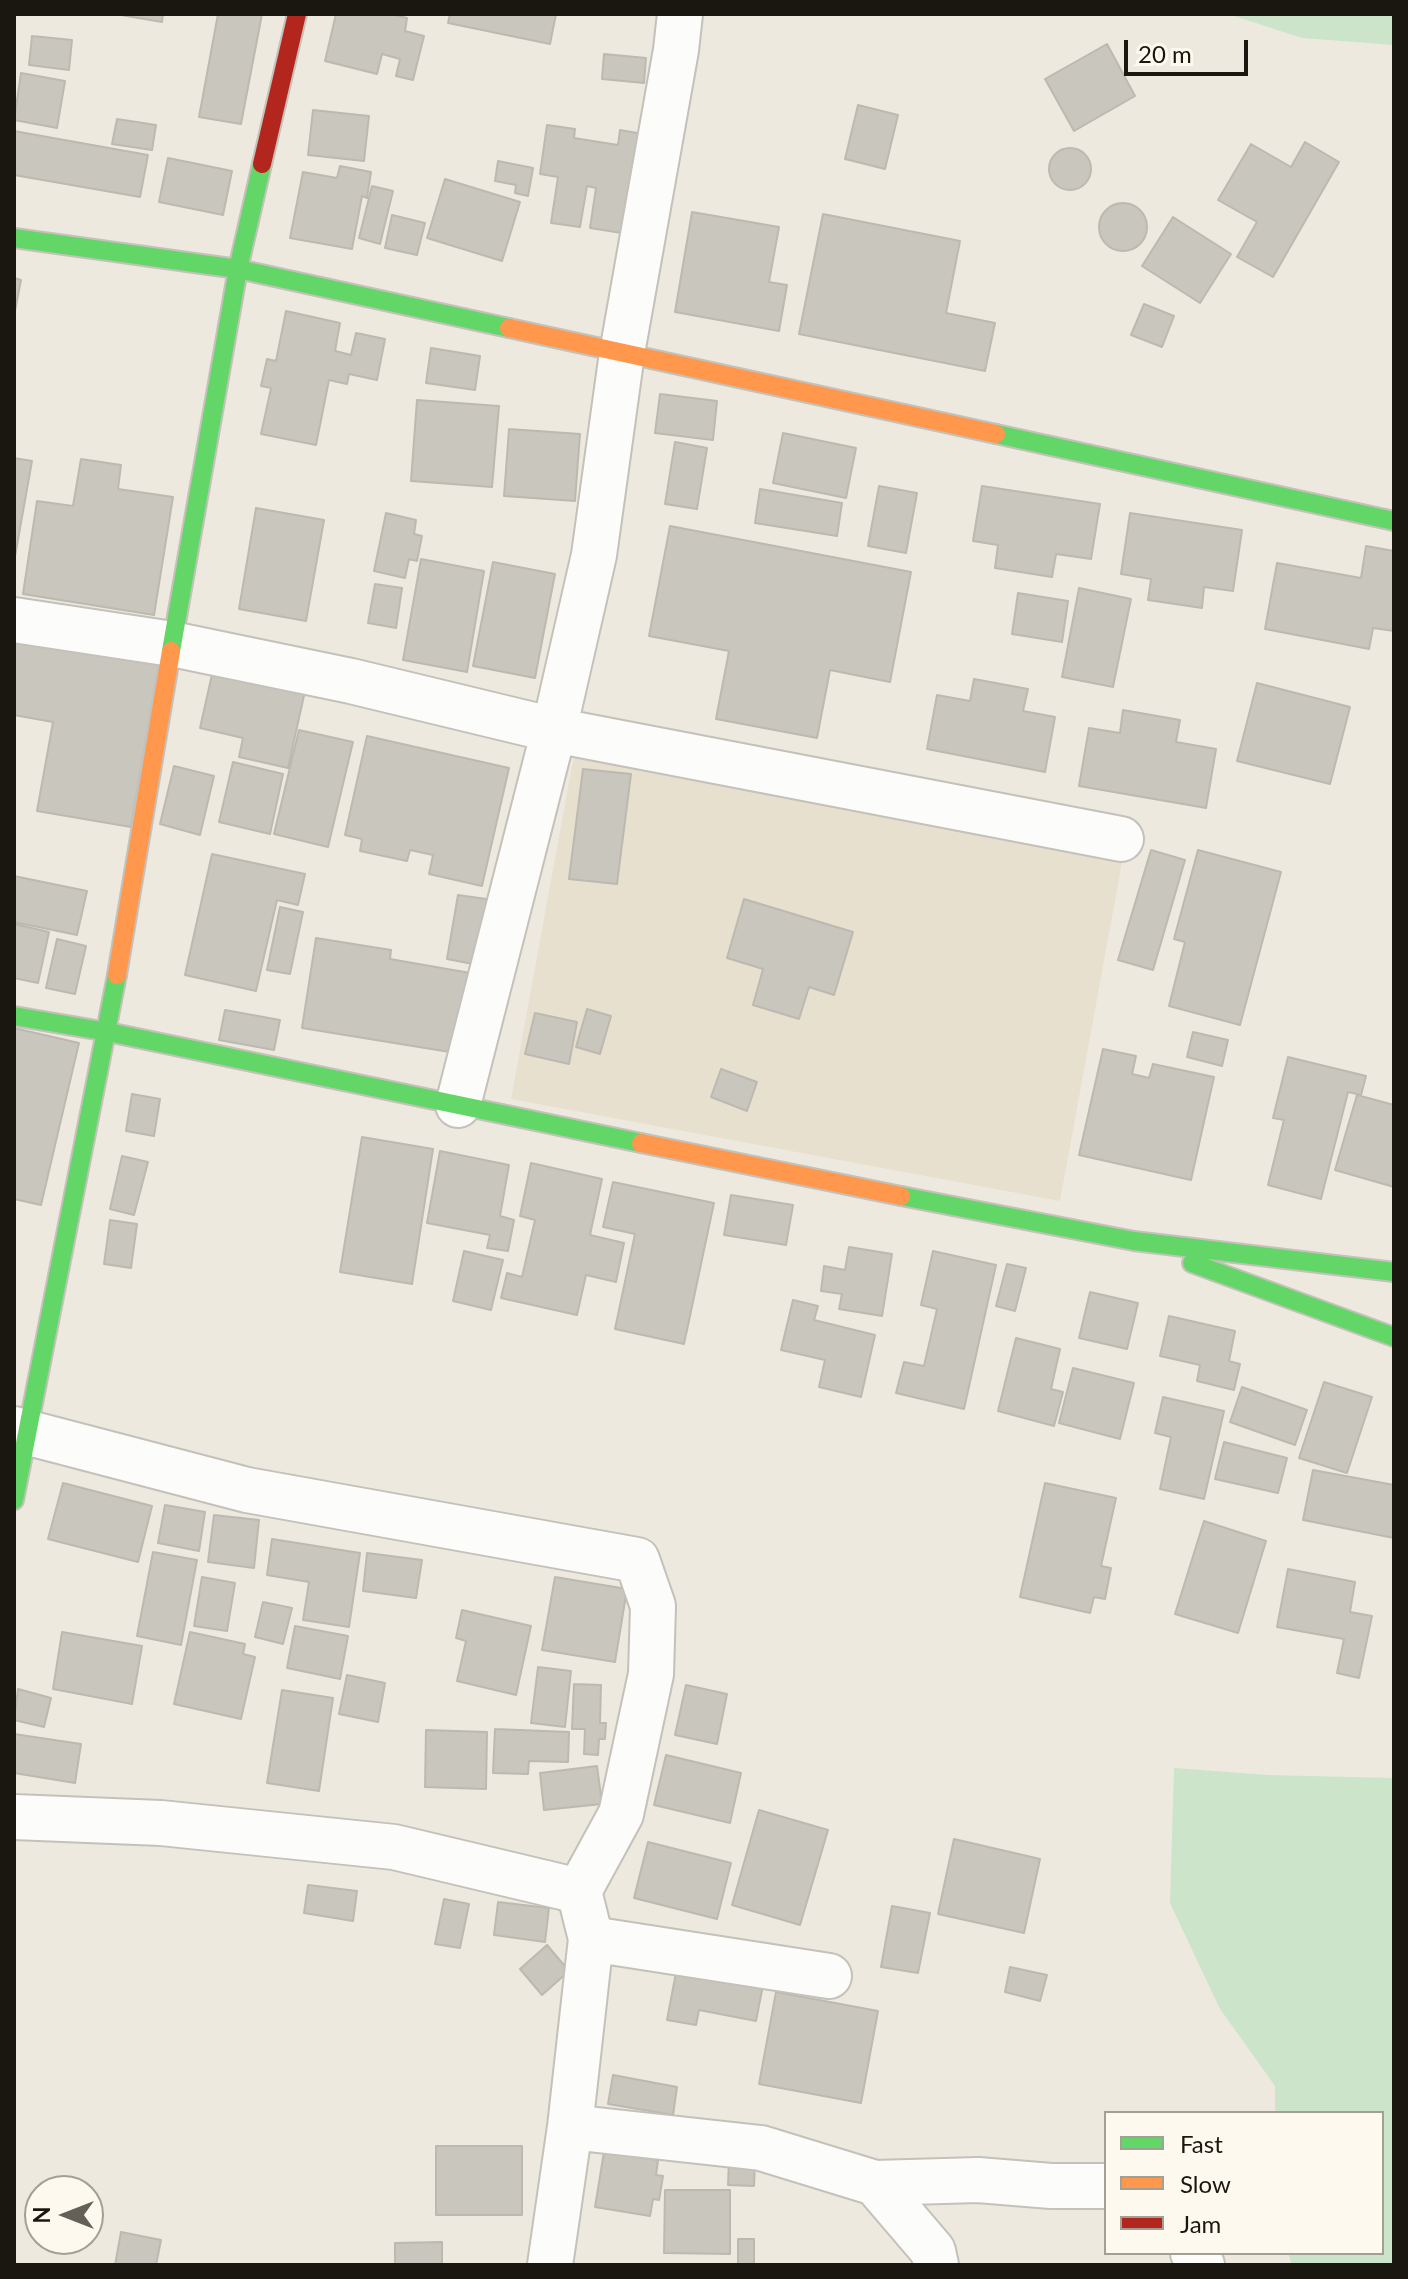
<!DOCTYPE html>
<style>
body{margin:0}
#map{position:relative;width:1408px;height:2279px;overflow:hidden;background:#ede9df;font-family:Lato,sans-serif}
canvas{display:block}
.frame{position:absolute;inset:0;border:16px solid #191710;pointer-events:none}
.legend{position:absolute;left:1104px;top:2111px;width:280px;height:144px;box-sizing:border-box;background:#fef9ee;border:2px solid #a29f95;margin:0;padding:10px 14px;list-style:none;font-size:24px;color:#191710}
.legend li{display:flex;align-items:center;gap:16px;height:40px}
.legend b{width:40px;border:2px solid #a29f95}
.north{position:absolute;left:24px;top:2175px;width:80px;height:80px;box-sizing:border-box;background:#fef9ee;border:2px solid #a29f95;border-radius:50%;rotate:270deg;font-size:22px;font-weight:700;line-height:32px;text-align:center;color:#191710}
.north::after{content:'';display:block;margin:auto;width:28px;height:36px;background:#636058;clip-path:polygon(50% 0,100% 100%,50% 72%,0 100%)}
.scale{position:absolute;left:1124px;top:40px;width:124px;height:36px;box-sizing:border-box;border:4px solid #191710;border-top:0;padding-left:10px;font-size:24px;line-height:28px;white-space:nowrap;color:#191710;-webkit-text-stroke:6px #fef9ee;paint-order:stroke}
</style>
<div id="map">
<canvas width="1408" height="2279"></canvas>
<div class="frame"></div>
<ul class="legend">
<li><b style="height:10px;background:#63d668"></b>Fast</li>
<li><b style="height:10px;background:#ff974d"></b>Slow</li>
<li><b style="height:10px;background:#b3261e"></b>Jam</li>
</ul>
<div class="north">N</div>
<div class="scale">20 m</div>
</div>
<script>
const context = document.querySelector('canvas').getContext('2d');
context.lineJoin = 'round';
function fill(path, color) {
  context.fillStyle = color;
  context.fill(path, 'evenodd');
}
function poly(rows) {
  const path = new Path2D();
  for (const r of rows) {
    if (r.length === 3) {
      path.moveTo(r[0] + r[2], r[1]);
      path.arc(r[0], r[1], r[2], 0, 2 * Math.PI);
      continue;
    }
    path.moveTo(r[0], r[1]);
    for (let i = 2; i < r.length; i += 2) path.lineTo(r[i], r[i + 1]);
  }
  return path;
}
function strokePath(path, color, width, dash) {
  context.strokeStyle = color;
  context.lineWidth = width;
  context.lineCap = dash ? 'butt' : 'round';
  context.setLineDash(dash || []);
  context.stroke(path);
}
fill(poly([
 [575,750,1124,851,1060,1201,511,1099]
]), '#e8e0ce');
fill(poly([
 [1228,14,1394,14,1394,45,1302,38],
 [1174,1768,1269,1775,1394,1778,1394,2265,1292,2265,1288,2253,1382,2253,1382,2113,1275,2113,1275,2086,1220,2009,1170,1903]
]), '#cce5ca');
const building = poly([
 [115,14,163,14,162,22,115,14],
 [218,14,262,14,241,124,199,117,218,14],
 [336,14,391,14,407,18,405,31,424,36,413,80,396,76,400,59,382,54,377,74,325,61,336,14],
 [450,14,556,14,550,44,448,23,450,14],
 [32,36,72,40,69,70,29,65,32,36],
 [1107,44,1135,96,1074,131,1045,79,1107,44],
 [604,54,646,58,644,83,602,79,604,54],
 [21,73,65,81,57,128,14,120,21,73],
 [858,105,898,115,885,169,845,159,858,105],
 [313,110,369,116,364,161,308,155,313,110],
 [117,119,156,125,152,150,112,144,117,119],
 [547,125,575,129,574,138,618,145,620,130,643,134,628,234,590,228,596,188,587,186,580,227,551,223,558,177,540,174,547,125],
 [14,131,148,155,140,197,14,175,14,131],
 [1305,142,1339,162,1273,277,1237,257,1257,222,1218,200,1251,144,1291,167,1305,142],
 [1070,169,21],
 [168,158,232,171,223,215,159,202,168,158],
 [498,161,533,168,528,196,515,193,516,185,495,181,498,161],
 [340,166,371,172,367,198,362,196,352,249,290,238,303,172,337,178,340,166],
 [445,179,520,202,502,261,427,238,445,179],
 [372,186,393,191,380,244,359,238,372,186],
 [1123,227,24],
 [692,212,779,227,769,282,787,285,779,331,675,312,692,212],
 [823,214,960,241,946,313,995,323,985,371,799,334,823,214],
 [392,215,425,223,417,255,385,248,392,215],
 [1173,217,1231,254,1200,303,1142,266,1173,217],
 [14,278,21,280,15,311,14,310,14,278],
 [1144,304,1174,316,1162,347,1131,335,1144,304],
 [286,311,340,323,335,351,351,355,356,333,385,339,377,380,349,374,347,384,329,380,316,445,261,434,271,388,261,386,267,359,276,361,286,311],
 [431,348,480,356,475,390,426,383,431,348],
 [660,394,717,401,713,440,655,433,660,394],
 [417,400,499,406,492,487,411,481,417,400],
 [509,429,580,434,575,501,504,496,509,429],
 [783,433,856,448,846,498,773,483,783,433],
 [675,442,707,448,697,509,665,504,675,442],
 [14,458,32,461,14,562,14,458],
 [81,459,121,465,118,489,173,497,154,615,23,594,37,501,73,506,81,459],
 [879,486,917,493,906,553,868,546,879,486],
 [982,486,1100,504,1091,559,1056,554,1052,577,995,568,998,545,973,541,982,486],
 [760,489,842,503,837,536,755,523,760,489],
 [256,508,324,520,306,621,239,609,256,508],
 [386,513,416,520,414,534,422,536,417,561,409,559,405,578,374,571,386,513],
 [1130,513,1242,530,1233,591,1204,587,1202,608,1148,600,1151,579,1121,574,1130,513],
 [670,526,911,572,890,682,830,670,817,738,716,719,729,651,649,636,670,526],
 [1366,546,1394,551,1394,631,1373,628,1369,649,1265,629,1277,563,1361,578,1366,546],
 [421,559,484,571,467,672,403,660,421,559],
 [493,562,555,574,535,678,473,666,493,562],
 [375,584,402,588,396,628,368,623,375,584],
 [1079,588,1131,599,1113,687,1062,677,1079,588],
 [1018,593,1068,601,1062,642,1012,634,1018,593],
 [14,628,161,653,131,827,37,811,53,722,14,715,14,628],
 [213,670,305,691,288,768,239,757,243,738,200,728,213,670],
 [974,679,1028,689,1023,711,1055,717,1045,772,927,749,937,695,970,701,974,679],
 [1257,683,1350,707,1330,784,1237,761,1257,683],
 [1123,710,1180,720,1176,742,1216,749,1206,808,1079,786,1089,728,1120,733,1123,710],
 [299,730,353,742,328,847,274,834,299,730],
 [367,736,509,768,482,886,429,874,433,855,410,850,407,861,360,851,362,839,345,835,367,736],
 [233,762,283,774,270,834,219,822,233,762],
 [174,766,214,776,200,835,160,824,174,766],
 [583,769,631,774,617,884,569,879,583,769],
 [1151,850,1185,860,1153,970,1118,960,1151,850],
 [1198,850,1281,872,1240,1025,1169,1006,1185,942,1174,939,1198,850],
 [212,854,305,874,298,905,277,900,256,991,185,975,212,854],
 [14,876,87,891,77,935,14,922,14,876],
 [458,895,493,900,483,966,447,959,458,895],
 [744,899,853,932,834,995,809,987,799,1019,753,1005,763,969,727,958,744,899],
 [280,907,303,912,290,974,267,970,280,907],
 [14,924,49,932,38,983,14,978,14,924],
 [316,938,391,950,390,959,476,974,462,1054,302,1028,316,938],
 [57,939,86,946,75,994,46,988,57,939],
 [587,1009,611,1016,600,1054,576,1047,587,1009],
 [225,1010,280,1020,274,1050,219,1040,225,1010],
 [535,1013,577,1022,569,1064,525,1054,535,1013],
 [14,1028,79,1043,41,1205,14,1199,14,1028],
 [1193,1032,1228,1040,1222,1066,1187,1057,1193,1032],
 [1103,1049,1136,1056,1132,1074,1149,1078,1153,1064,1214,1077,1191,1180,1079,1155,1103,1049],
 [1288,1057,1366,1076,1361,1095,1348,1092,1321,1199,1268,1185,1284,1120,1273,1118,1288,1057],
 [721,1069,757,1082,747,1111,711,1097,721,1069],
 [132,1094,160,1099,154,1136,126,1131,132,1094],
 [1357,1095,1394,1105,1394,1187,1335,1170,1357,1095],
 [362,1137,433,1149,412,1284,340,1272,362,1137],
 [440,1151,509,1165,500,1216,514,1220,508,1251,487,1248,490,1235,427,1223,440,1151],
 [122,1156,148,1162,134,1215,110,1209,122,1156],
 [531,1163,602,1179,590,1235,624,1243,616,1282,586,1275,577,1315,501,1298,507,1273,522,1277,535,1220,520,1216,531,1163],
 [613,1182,714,1203,684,1344,615,1329,635,1234,603,1227,613,1182],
 [731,1195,793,1205,786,1245,724,1235,731,1195],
 [110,1220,137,1224,131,1268,104,1264,110,1220],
 [849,1247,892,1254,882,1316,839,1309,842,1294,821,1291,824,1266,845,1270,849,1247],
 [464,1251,503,1260,491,1310,453,1301,464,1251],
 [933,1251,996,1265,964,1409,896,1393,904,1362,924,1366,937,1309,921,1305,933,1251],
 [1007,1264,1026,1268,1015,1311,996,1306,1007,1264],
 [1090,1292,1138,1303,1127,1349,1079,1338,1090,1292],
 [793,1300,818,1306,814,1320,875,1335,861,1397,819,1387,825,1360,781,1350,793,1300],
 [1169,1316,1235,1331,1229,1361,1240,1364,1234,1390,1197,1381,1200,1365,1160,1356,1169,1316],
 [1016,1338,1060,1349,1051,1389,1063,1392,1054,1426,998,1411,1016,1338],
 [1073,1368,1134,1383,1120,1439,1059,1423,1073,1368],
 [1324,1382,1372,1397,1347,1473,1299,1458,1324,1382],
 [1242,1387,1307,1410,1295,1445,1230,1422,1242,1387],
 [1163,1397,1224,1411,1204,1499,1160,1489,1171,1437,1155,1433,1163,1397],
 [1224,1442,1287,1458,1278,1493,1215,1479,1224,1442],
 [1313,1470,1394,1485,1394,1538,1303,1520,1313,1470],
 [63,1483,152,1506,138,1562,48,1539,63,1483],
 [1045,1483,1116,1498,1101,1566,1111,1568,1105,1599,1094,1597,1090,1613,1020,1597,1045,1483],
 [165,1505,205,1512,199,1551,158,1543,165,1505],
 [214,1515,259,1520,254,1568,208,1562,214,1515],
 [1204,1521,1266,1541,1238,1633,1175,1614,1204,1521],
 [272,1539,360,1553,349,1627,303,1620,309,1582,267,1575,272,1539],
 [153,1552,197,1560,181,1645,137,1636,153,1552],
 [367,1553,422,1560,416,1598,363,1591,367,1553],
 [1288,1569,1355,1582,1350,1612,1372,1616,1359,1678,1337,1673,1344,1639,1277,1627,1288,1569],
 [202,1577,235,1583,227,1631,194,1626,202,1577],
 [555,1577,627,1589,615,1662,542,1650,555,1577],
 [263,1602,292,1608,283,1644,255,1637,263,1602],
 [462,1610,531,1626,516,1695,457,1681,466,1641,456,1638,462,1610],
 [295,1626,348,1636,340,1679,287,1668,295,1626],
 [62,1632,142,1646,132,1704,53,1689,62,1632],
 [190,1632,245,1644,243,1654,255,1657,241,1719,174,1704,190,1632],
 [538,1667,571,1671,565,1727,531,1723,538,1667],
 [347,1675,385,1683,378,1722,339,1714,347,1675],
 [574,1684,601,1685,600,1723,606,1723,605,1739,599,1739,598,1755,584,1754,585,1729,572,1729,574,1684],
 [686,1685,727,1694,717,1744,675,1735,686,1685],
 [18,1689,51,1698,44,1727,14,1720,18,1689],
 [282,1690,333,1698,319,1791,267,1783,282,1690],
 [495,1729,569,1732,568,1762,529,1761,528,1774,493,1773,495,1729],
 [426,1730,487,1732,486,1789,425,1787,426,1730],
 [14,1734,81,1744,75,1783,14,1773,14,1734],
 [666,1755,741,1773,730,1823,654,1805,666,1755],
 [597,1766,602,1804,544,1810,540,1773,597,1766],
 [759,1810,828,1830,800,1925,732,1905,759,1810],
 [954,1839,1040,1859,1024,1933,938,1914,954,1839],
 [648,1842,731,1863,717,1919,634,1898,648,1842],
 [308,1885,357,1891,353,1921,304,1913,308,1885],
 [444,1899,469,1904,460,1948,435,1944,444,1899],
 [498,1902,549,1908,545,1942,494,1935,498,1902],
 [892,1906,930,1913,918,1973,881,1967,892,1906],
 [547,1945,569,1971,542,1995,520,1969,547,1945],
 [678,1962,764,1980,756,2021,699,2010,696,2025,667,2020,678,1962],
 [1010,1967,1047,1975,1040,2001,1005,1992,1010,1967],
 [776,1992,878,2011,861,2103,759,2084,776,1992],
 [613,2075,677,2087,673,2115,608,2104,613,2075],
 [436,2146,522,2146,522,2215,436,2215,436,2146],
 [604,2152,658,2160,656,2175,663,2176,659,2200,653,2199,650,2216,595,2207,604,2152],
 [729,2161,755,2163,754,2186,728,2185,729,2161],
 [665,2190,730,2190,730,2254,664,2253,665,2190],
 [121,2232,161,2240,156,2265,115,2265,121,2232],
 [738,2239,754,2239,754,2265,738,2265,738,2239],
 [442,2242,442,2265,395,2265,395,2243,442,2242]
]);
fill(building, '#c9c6be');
strokePath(building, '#bcb9b1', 2);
const street = poly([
 [14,620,172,644,351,681,554,730,1121,839],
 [458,1105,554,730,594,555,622,353,676,50,680,14],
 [14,1429,247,1490,637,1560,653,1606,651,1674,621,1814,579,1891],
 [14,1817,161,1823,394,1847,579,1891,591,1939,829,1976],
 [570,2127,761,2148,875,2183,978,2180,1051,2186,1106,2186],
 [875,2183,933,2251,936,2265],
 [1193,2253,1202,2265],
 [550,2265,570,2127,591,1939]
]);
const fast = poly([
 [14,238,238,269,509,328],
 [996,434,1394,521],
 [171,651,238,269,262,164],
 [14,1016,108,1032,641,1143],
 [901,1196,1134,1241,1394,1272],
 [1192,1263,1394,1337],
 [14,1500,117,975]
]);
const slow = poly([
 [509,328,996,434],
 [117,975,171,651],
 [641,1143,901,1196]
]);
const jam = poly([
 [262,164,297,14]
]);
strokePath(street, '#c4c1ba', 48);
strokePath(fast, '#c4c1ba', 22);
strokePath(slow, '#c4c1ba', 22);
strokePath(jam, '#c4c1ba', 22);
strokePath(street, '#fcfcfa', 44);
strokePath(fast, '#63d668', 18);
strokePath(slow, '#ff974d', 18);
strokePath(jam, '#b3261e', 18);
</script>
